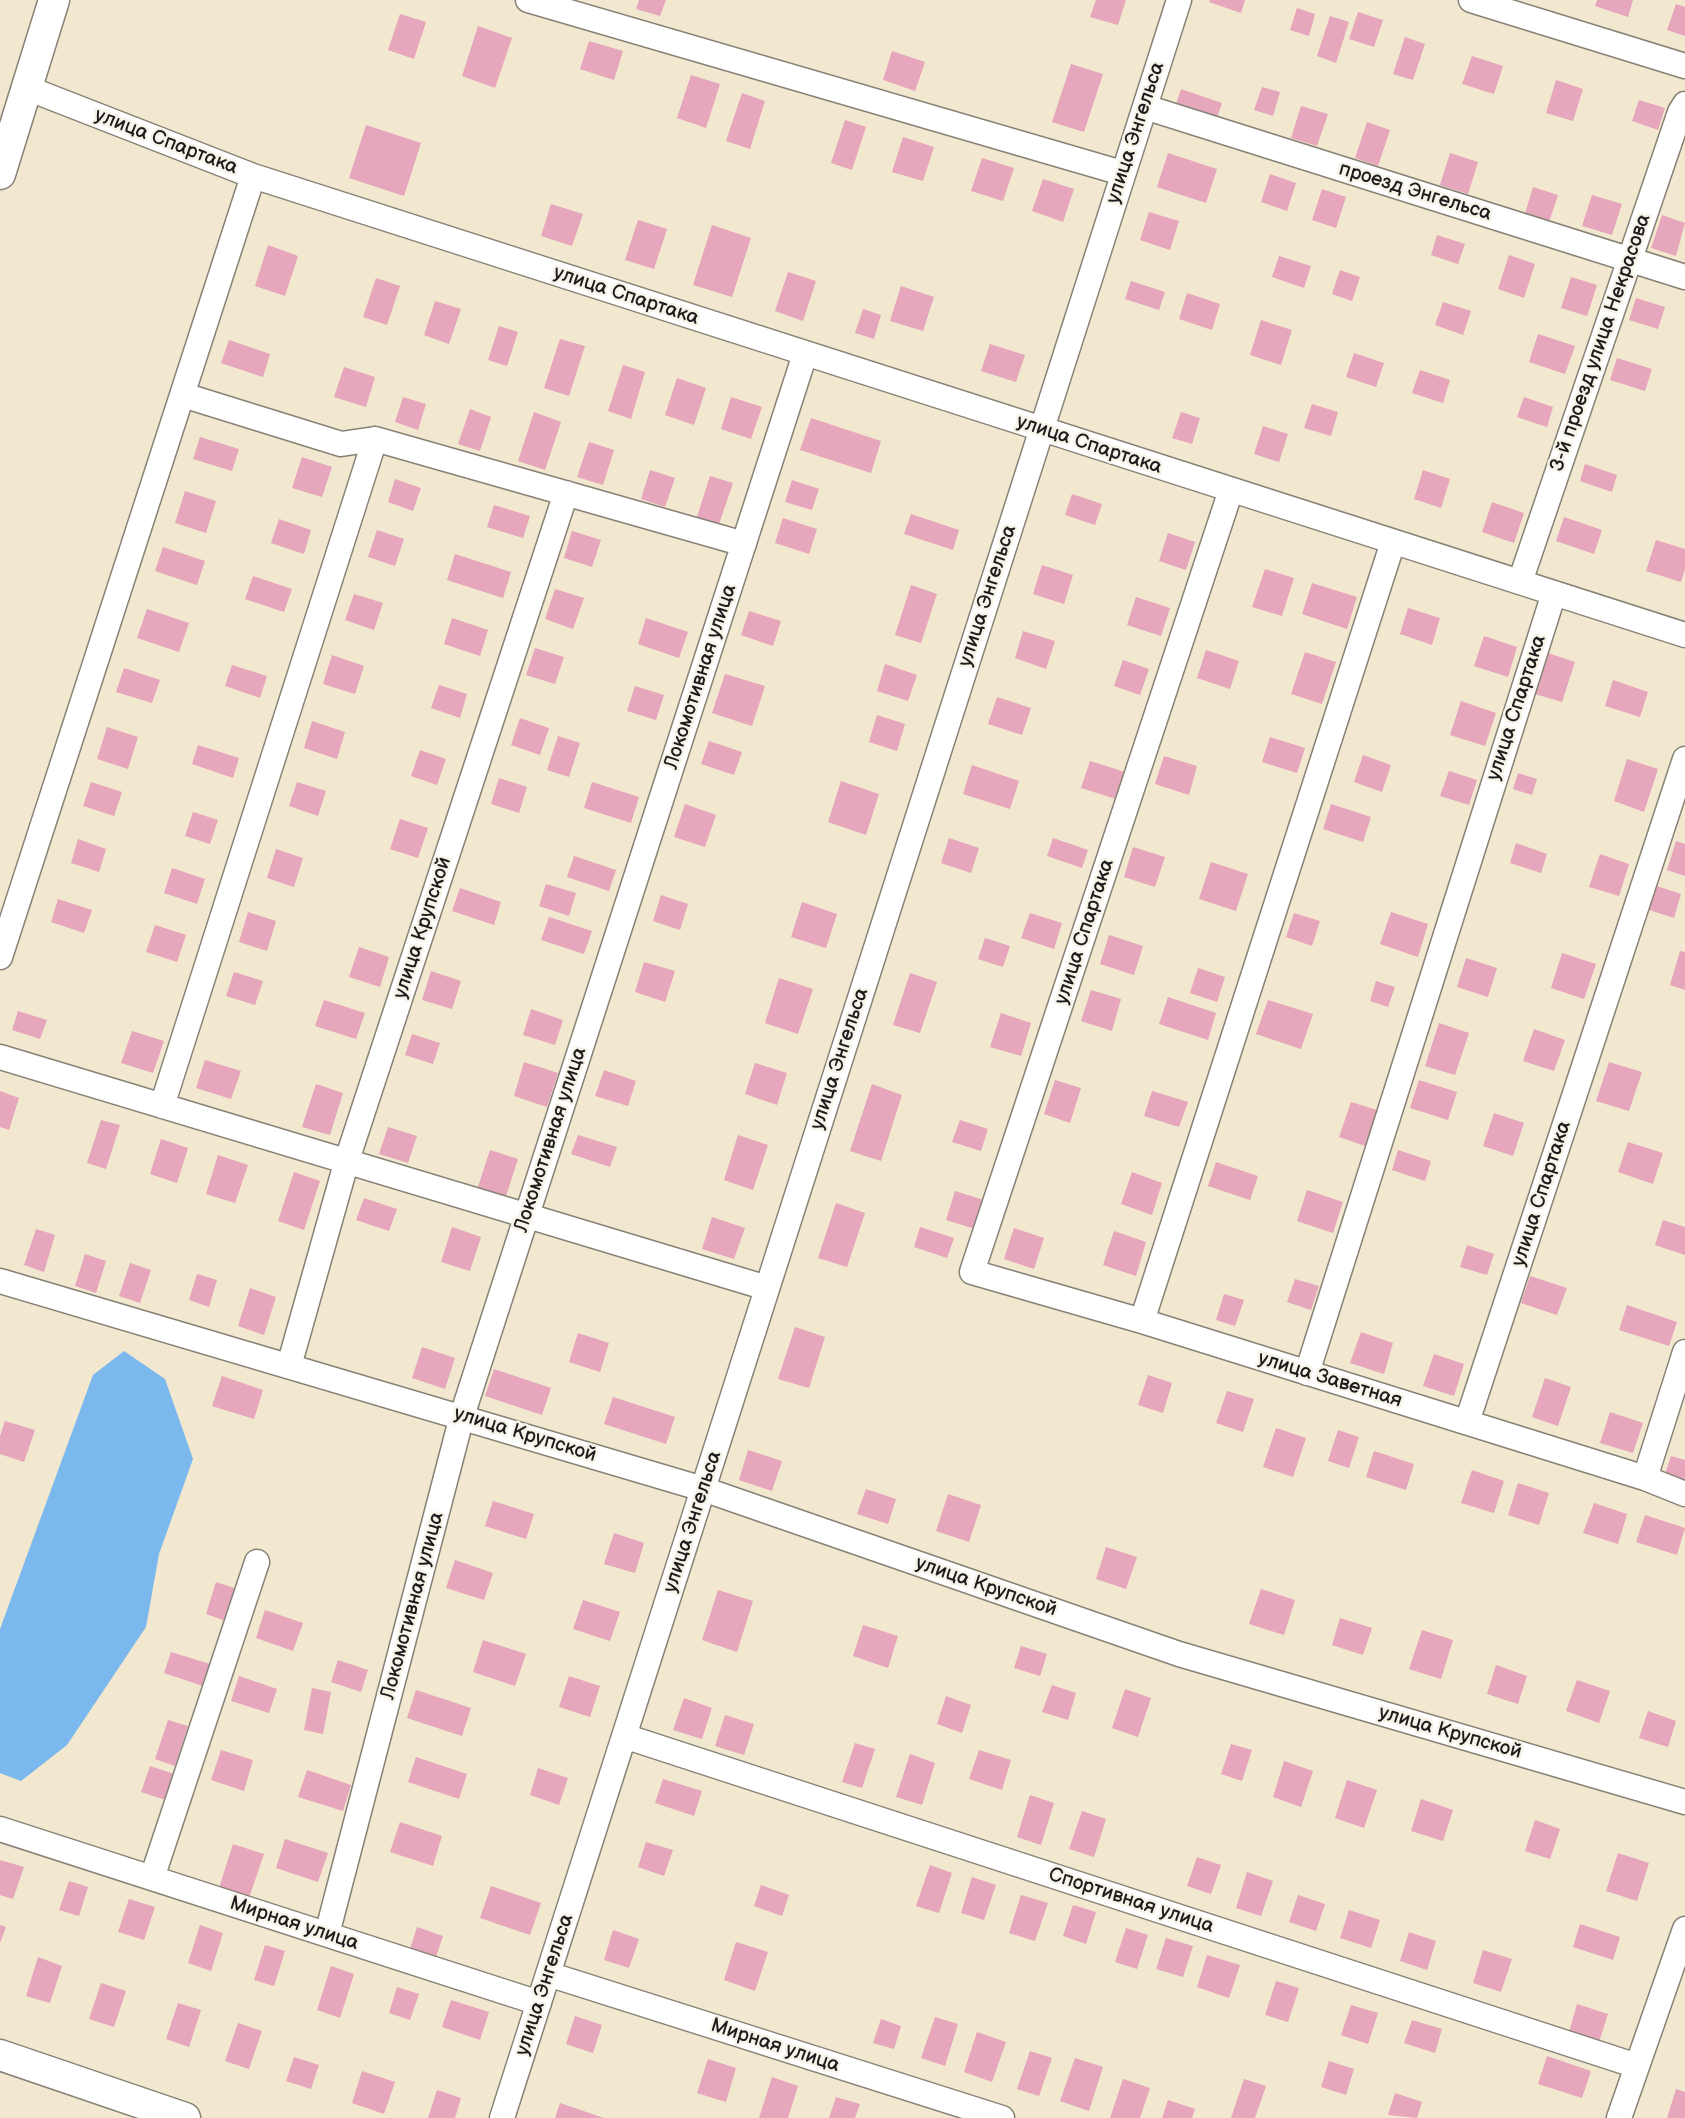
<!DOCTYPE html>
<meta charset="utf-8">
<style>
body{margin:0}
canvas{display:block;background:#f2e7cf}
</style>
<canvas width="1685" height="2118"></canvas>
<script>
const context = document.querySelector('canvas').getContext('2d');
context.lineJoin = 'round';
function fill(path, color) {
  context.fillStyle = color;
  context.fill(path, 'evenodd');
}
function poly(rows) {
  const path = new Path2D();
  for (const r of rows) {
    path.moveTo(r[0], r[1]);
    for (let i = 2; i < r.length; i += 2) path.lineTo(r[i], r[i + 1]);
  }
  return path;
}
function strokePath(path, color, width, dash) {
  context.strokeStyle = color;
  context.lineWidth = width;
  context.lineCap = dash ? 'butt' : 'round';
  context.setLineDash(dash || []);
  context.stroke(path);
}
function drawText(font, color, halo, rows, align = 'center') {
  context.font = font + ' "Balsamiq Sans",sans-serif';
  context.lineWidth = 5;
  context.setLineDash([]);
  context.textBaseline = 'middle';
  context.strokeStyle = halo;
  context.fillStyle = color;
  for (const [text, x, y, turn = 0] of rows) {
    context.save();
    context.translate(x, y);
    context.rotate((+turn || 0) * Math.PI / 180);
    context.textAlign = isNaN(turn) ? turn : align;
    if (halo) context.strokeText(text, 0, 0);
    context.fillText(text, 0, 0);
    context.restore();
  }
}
fill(poly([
 [124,1351,165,1379,193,1459,159,1554,146,1627,67,1745,21,1781,0,1773,0,1629,93,1375]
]), '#7ab8ed');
fill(poly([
 [639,0,666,0,660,16,636,9],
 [1096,0,1126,0,1118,25,1090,17],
 [1210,0,1245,0,1241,13,1209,2],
 [1597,0,1633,0,1628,17,1595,6],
 [1676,4,1685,7,1685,36,1667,30],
 [1297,8,1315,14,1309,36,1290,30],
 [1358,12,1383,20,1374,47,1349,39],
 [400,14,426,22,414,59,388,50],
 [1330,16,1349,22,1336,63,1317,56],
 [478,26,512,38,495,88,462,76],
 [1405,37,1425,44,1413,80,1393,74],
 [589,41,623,51,614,80,580,69],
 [892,51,925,62,915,91,883,80],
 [1472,56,1503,66,1494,94,1462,84],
 [1071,64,1103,74,1084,132,1052,122],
 [691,75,720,84,706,128,677,118],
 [1556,80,1583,89,1573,121,1546,113],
 [1262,87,1280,92,1273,116,1254,110],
 [1181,89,1222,103,1216,121,1175,107],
 [742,93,765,101,750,149,726,141],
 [1639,100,1665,108,1658,130,1632,121],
 [1301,106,1328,114,1317,146,1291,138],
 [845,120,866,127,852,170,831,163],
 [1367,122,1390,130,1378,166,1355,158],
 [366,125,421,143,404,196,349,178],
 [903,137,934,147,923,181,892,172],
 [1168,153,1217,169,1206,203,1157,187],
 [1450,153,1478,162,1468,194,1440,185],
 [982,158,1014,168,1003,201,971,191],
 [1270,174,1296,183,1287,211,1261,202],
 [1043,179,1074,189,1063,222,1032,211],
 [1533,187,1558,195,1549,222,1525,214],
 [1322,189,1346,197,1336,228,1312,220],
 [1592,195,1622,204,1612,235,1582,226],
 [551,204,583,214,572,246,541,236],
 [1149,212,1179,221,1170,250,1140,240],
 [1662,215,1685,223,1676,256,1651,248],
 [638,220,667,229,654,269,625,260],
 [712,225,751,238,732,297,693,285],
 [1437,235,1465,244,1458,264,1431,255],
 [268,245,298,256,285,296,255,286],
 [1509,255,1535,264,1524,298,1498,289],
 [1279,256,1311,266,1304,288,1272,277],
 [1340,270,1360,277,1352,301,1332,294],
 [788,272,816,281,803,321,775,311],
 [1571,277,1597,285,1587,316,1561,308],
 [376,278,400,286,387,325,363,317],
 [1131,281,1165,292,1159,310,1125,299],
 [901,286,934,297,923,331,890,321],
 [1187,293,1220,304,1212,330,1179,319],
 [1636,298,1665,307,1658,329,1629,320],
 [435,301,461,309,449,344,424,335],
 [1443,302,1471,311,1463,335,1435,325],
 [863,309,881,315,874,339,855,333],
 [1261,320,1292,330,1281,365,1250,355],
 [499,326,518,332,507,366,488,360],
 [1538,334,1575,346,1565,374,1529,362],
 [560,339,585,346,569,396,544,388],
 [229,340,270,354,263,377,221,363],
 [990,344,1025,355,1016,382,981,371],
 [1354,353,1384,363,1376,387,1346,377],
 [1617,358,1652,369,1645,391,1610,380],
 [623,365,645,372,631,419,608,411],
 [344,367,375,377,366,407,334,397],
 [1420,370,1450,380,1443,403,1412,393],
 [677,378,706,388,694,425,665,415],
 [403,397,426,404,418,430,395,422],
 [731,397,762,407,751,439,721,429],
 [1524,397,1553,407,1547,427,1517,417],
 [1312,404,1338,412,1331,436,1304,428],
 [470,409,491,417,480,451,458,444],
 [534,412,561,422,545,470,518,461],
 [1181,412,1200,418,1192,444,1172,438],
 [811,418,881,441,871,473,800,450],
 [1263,426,1288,434,1279,462,1254,454],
 [200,437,239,449,232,471,193,459],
 [589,442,614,450,603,485,577,477],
 [302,457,332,467,322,497,292,488],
 [1585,464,1617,475,1612,492,1580,481],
 [650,470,675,478,665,507,641,499],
 [1423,470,1450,479,1441,508,1414,499],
 [710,476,733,483,717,530,695,523],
 [395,479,421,488,413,511,388,502],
 [792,480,819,489,812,510,785,502],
 [185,491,216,501,206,533,175,523],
 [1072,494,1102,504,1095,525,1065,515],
 [1492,502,1524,513,1514,543,1482,532],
 [494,505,530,516,523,538,487,527],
 [911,514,959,530,953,550,904,534],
 [1564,517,1602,530,1594,554,1556,541],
 [783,518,817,529,809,554,775,543],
 [279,519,311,530,304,554,271,543],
 [377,530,404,539,395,566,368,557],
 [572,531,601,540,592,567,564,558],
 [1168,533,1195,542,1186,570,1159,561],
 [1656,540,1685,549,1685,569,1681,582,1646,571],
 [163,547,205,561,197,585,155,571],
 [455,554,511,572,503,598,447,580],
 [1042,565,1073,575,1064,604,1033,594],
 [1265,569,1294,578,1282,616,1252,607],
 [253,576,292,589,284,612,245,599],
 [1312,583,1357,597,1347,629,1302,614],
 [911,585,937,594,921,643,895,635],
 [555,589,584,598,573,629,545,619],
 [354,594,383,603,374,630,345,620],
 [1136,597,1170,608,1161,636,1127,625],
 [1408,608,1440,618,1432,645,1400,634],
 [147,609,189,623,179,652,137,638],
 [749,611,781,621,773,646,741,635],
 [452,618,488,630,480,656,444,644],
 [646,618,688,632,679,658,638,644],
 [1023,631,1055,641,1046,669,1015,658],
 [1484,636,1517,647,1508,677,1474,666],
 [535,648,564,657,555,684,526,675],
 [1206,650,1239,661,1230,689,1197,678],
 [1305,652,1336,662,1322,704,1291,694],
 [1548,653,1575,662,1562,702,1535,694],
 [332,655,364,666,355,694,323,684],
 [1123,660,1149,669,1140,695,1114,686],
 [885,664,917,675,908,701,877,691],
 [232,665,267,676,260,698,225,686],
 [124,668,160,680,152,703,116,692],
 [725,674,765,686,752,726,712,713],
 [1613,680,1648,692,1640,717,1605,706],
 [439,685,467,694,460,718,431,708],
 [635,686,664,695,656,720,627,711],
 [997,697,1031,708,1022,735,988,724],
 [1461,701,1496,713,1485,746,1450,735],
 [877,715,905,724,897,751,869,742],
 [520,718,549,728,540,755,511,745],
 [312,721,345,732,337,759,304,748],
 [107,727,138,737,128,769,97,759],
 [558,736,580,743,569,777,547,770],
 [1270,737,1305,748,1297,773,1262,762],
 [709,741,742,752,734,775,701,764],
 [198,745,239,758,233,778,192,764],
 [420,750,446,759,437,785,411,776],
 [1363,755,1391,765,1382,792,1354,782],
 [1164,756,1197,766,1189,795,1155,784],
 [1627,759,1658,769,1644,812,1614,801],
 [1090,761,1125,772,1116,799,1081,788],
 [972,765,1019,781,1010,809,963,794],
 [1449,771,1477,780,1469,805,1440,796],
 [1518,773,1537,779,1532,795,1513,789],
 [499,778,527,787,519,813,491,804],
 [841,781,879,794,866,835,828,822],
 [91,782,122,792,114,816,83,806],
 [297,782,326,791,318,816,289,806],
 [592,782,639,797,631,823,584,808],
 [685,804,716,815,705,847,674,837],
 [1331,804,1371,817,1363,842,1323,829],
 [193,812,218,820,210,844,185,836],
 [400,819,428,828,418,858,390,849],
 [949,838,979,848,971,873,941,863],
 [1053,838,1088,850,1082,868,1047,856],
 [78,839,106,849,99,872,71,863],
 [1676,841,1685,844,1685,876,1667,870],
 [1516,843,1547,854,1541,873,1510,863],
 [1133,847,1165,857,1155,887,1124,877],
 [276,849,303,858,294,887,267,878],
 [1600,854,1629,864,1619,896,1589,887],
 [574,856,616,870,609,891,567,877],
 [1211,862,1248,874,1236,911,1199,899],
 [172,868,205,879,197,904,164,893],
 [546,884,576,893,569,916,539,906],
 [1657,886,1681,894,1674,918,1649,910],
 [460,888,501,902,494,925,452,911],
 [661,895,688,904,680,930,653,921],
 [58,899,92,910,84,933,51,922],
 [802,902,837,914,826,948,791,937],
 [248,912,276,921,267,951,239,942],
 [1391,912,1428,924,1418,957,1380,944],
 [1030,913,1062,923,1054,949,1021,938],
 [1294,913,1320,921,1312,946,1286,937],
 [549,917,592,931,584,954,541,940],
 [155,925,186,935,177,962,146,952],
 [1109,935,1143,946,1134,975,1100,964],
 [985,938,1010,946,1003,967,978,959],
 [359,947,389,957,380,987,349,977],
 [1680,951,1685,952,1685,990,1670,985],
 [1562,953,1596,964,1584,999,1551,988],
 [1466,958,1497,968,1488,997,1457,987],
 [644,962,675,971,665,1002,635,992],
 [1198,968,1225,977,1217,1002,1190,993],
 [431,971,461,981,452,1009,422,1000],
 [234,972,263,981,255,1005,226,996],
 [910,973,937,982,920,1033,893,1025],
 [779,978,813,989,798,1034,765,1023],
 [1376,981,1395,987,1388,1007,1370,1001],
 [1091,990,1121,999,1112,1031,1081,1021],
 [1168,997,1216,1013,1208,1040,1159,1024],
 [324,1000,365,1013,356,1039,315,1026],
 [1268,1000,1313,1014,1301,1049,1256,1034],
 [531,1009,563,1020,555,1045,523,1035],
 [18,1011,47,1020,40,1039,12,1030],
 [1001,1013,1031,1023,1021,1056,990,1047],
 [1439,1023,1469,1033,1455,1075,1425,1066],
 [1534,1029,1565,1040,1554,1071,1523,1061],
 [132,1031,164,1041,153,1073,121,1063],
 [412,1034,440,1043,433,1064,405,1055],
 [205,1060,241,1071,231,1099,196,1088],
 [524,1062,558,1073,547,1107,514,1096],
 [1609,1062,1642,1072,1629,1111,1596,1101],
 [755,1063,787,1073,777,1105,745,1094],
 [604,1070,636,1081,628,1106,595,1096],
 [1055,1080,1081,1088,1070,1123,1044,1114],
 [1419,1080,1457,1092,1448,1120,1410,1108],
 [316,1084,343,1093,330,1135,302,1127],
 [872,1084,902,1095,881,1161,850,1151],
 [0,1091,19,1098,9,1130,0,1127],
 [1152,1091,1188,1102,1179,1127,1144,1116],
 [1351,1102,1380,1111,1368,1147,1339,1137],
 [1494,1113,1524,1123,1513,1156,1483,1146],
 [101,1120,120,1125,106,1169,87,1163],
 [960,1120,988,1129,981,1151,952,1142],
 [388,1127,417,1136,408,1163,379,1154],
 [578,1135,617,1147,610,1167,571,1154],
 [738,1135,768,1145,753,1190,724,1180],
 [161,1139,188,1148,177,1183,150,1174],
 [1628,1142,1663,1153,1653,1184,1618,1172],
 [490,1150,518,1159,505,1199,477,1190],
 [1398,1150,1431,1161,1425,1181,1392,1170],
 [218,1155,248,1165,235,1203,206,1194],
 [1216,1162,1258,1176,1250,1200,1208,1186],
 [294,1172,320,1181,304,1230,278,1221],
 [1132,1172,1162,1183,1152,1215,1121,1204],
 [1307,1190,1343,1202,1333,1233,1297,1221],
 [955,1191,984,1200,975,1229,946,1220],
 [364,1198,397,1209,389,1231,356,1220],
 [836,1203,865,1213,847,1267,818,1258],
 [712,1217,745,1228,734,1259,702,1249],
 [1663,1220,1685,1227,1685,1255,1655,1245],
 [452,1227,481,1237,470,1271,441,1262],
 [920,1227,954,1238,947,1258,914,1247],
 [1014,1228,1044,1238,1034,1269,1004,1259],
 [36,1229,55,1235,44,1272,24,1265],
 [1114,1231,1146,1242,1136,1276,1103,1265],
 [1467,1245,1494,1254,1487,1275,1460,1267],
 [85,1254,106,1261,96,1293,75,1286],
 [130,1263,151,1270,140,1303,119,1296],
 [197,1274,217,1280,209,1307,189,1300],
 [1530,1276,1567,1288,1557,1315,1521,1303],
 [1295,1279,1319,1286,1311,1310,1287,1302],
 [250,1288,276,1297,264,1335,238,1326],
 [1224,1294,1244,1300,1235,1326,1216,1320],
 [1627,1305,1677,1322,1669,1346,1619,1330],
 [795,1327,825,1337,809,1388,778,1379],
 [1361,1332,1393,1343,1384,1374,1350,1363],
 [578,1333,609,1343,600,1372,569,1362],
 [422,1347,455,1358,445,1389,412,1378],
 [1434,1354,1464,1364,1454,1396,1423,1386],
 [494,1369,551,1388,542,1415,485,1396],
 [1148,1375,1172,1383,1163,1413,1138,1405],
 [222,1376,263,1390,254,1419,212,1406],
 [1545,1378,1571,1387,1558,1426,1532,1417],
 [1227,1391,1254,1399,1243,1432,1216,1423],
 [613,1397,675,1417,666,1444,604,1424],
 [1610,1412,1643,1423,1633,1453,1600,1443],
 [5,1421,35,1430,24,1462,0,1454,0,1436],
 [1276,1428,1306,1438,1293,1477,1263,1467],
 [1338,1430,1359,1437,1349,1468,1328,1461],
 [748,1450,782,1461,772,1491,739,1480],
 [1374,1451,1414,1464,1406,1490,1366,1477],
 [1671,1456,1685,1460,1685,1487,1663,1480],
 [1472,1470,1504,1481,1494,1513,1461,1503],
 [1518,1483,1549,1493,1539,1525,1508,1515],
 [866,1489,896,1499,888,1524,857,1514],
 [948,1494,981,1505,969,1542,936,1531],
 [493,1501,534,1514,526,1539,485,1526],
 [1594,1503,1627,1514,1618,1544,1583,1533],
 [1645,1515,1685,1528,1677,1555,1636,1542],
 [614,1533,644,1543,635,1573,604,1564],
 [1106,1547,1137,1557,1126,1589,1096,1579],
 [455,1560,493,1573,484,1600,446,1588],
 [216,1582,237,1589,226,1621,206,1614],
 [1261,1589,1295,1600,1284,1635,1249,1624],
 [718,1590,753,1601,737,1652,702,1640],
 [583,1600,620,1612,610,1641,573,1629],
 [265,1610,303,1623,293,1651,256,1638],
 [1340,1618,1372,1628,1363,1655,1332,1645],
 [863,1625,898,1636,888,1668,853,1656],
 [1422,1630,1453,1640,1441,1679,1409,1669],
 [483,1640,526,1654,515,1686,473,1672],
 [1021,1646,1047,1654,1040,1676,1014,1668],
 [171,1652,210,1664,203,1686,164,1673],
 [338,1660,368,1670,361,1692,331,1682],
 [1496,1665,1527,1676,1518,1704,1487,1694],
 [239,1676,277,1689,269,1713,231,1701],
 [569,1676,600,1686,590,1717,559,1707],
 [1577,1680,1610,1691,1599,1723,1566,1711],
 [1052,1685,1076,1693,1068,1720,1042,1712],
 [312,1688,331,1692,323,1734,304,1730],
 [1125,1689,1151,1698,1138,1737,1112,1728],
 [416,1690,471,1708,462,1736,407,1718],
 [946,1696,971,1705,962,1733,937,1724],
 [684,1698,712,1708,702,1739,673,1730],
 [1648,1711,1676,1721,1668,1747,1639,1738],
 [725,1715,754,1724,744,1755,715,1746],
 [168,1720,188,1726,175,1766,155,1759],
 [855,1743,875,1749,862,1788,842,1782],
 [1231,1744,1252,1750,1242,1781,1221,1774],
 [221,1750,253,1760,244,1791,211,1780],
 [979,1750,1011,1760,1002,1790,969,1779],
 [910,1754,935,1763,922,1805,896,1797],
 [416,1757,467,1774,459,1799,408,1782],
 [1284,1761,1313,1771,1301,1807,1273,1797],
 [150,1766,174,1774,166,1800,141,1792],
 [538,1768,568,1778,559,1805,530,1795],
 [307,1770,351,1785,343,1811,298,1797],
 [663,1779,702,1791,694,1816,655,1803],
 [1347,1780,1377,1790,1364,1828,1335,1818],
 [1030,1795,1054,1803,1041,1845,1017,1837],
 [1421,1799,1453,1810,1443,1841,1411,1831],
 [1082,1811,1106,1819,1094,1857,1069,1849],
 [1535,1820,1560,1829,1550,1859,1525,1851],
 [400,1822,442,1836,433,1866,390,1852],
 [285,1839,328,1853,318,1882,276,1868],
 [646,1842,673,1850,664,1876,638,1867],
 [233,1844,264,1854,249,1898,219,1888],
 [1618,1853,1649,1863,1637,1901,1606,1891],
 [1197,1857,1221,1865,1211,1894,1187,1886],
 [0,1860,24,1867,13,1899,0,1895],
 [930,1865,952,1873,939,1913,916,1906],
 [1247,1872,1273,1881,1261,1916,1236,1908],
 [972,1877,996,1885,984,1920,961,1913],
 [69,1881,88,1887,79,1916,59,1910],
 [761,1885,789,1895,782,1916,754,1906],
 [491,1886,541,1903,530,1935,480,1918],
 [1021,1895,1048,1903,1035,1941,1009,1933],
 [1298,1895,1325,1904,1316,1931,1289,1922],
 [129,1899,155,1907,144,1940,118,1932],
 [1073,1905,1096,1912,1086,1944,1063,1936],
 [1349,1910,1380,1920,1371,1948,1340,1938],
 [1580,1924,1620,1937,1613,1960,1573,1947],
 [0,1925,6,1927,0,1943],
 [200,1925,223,1933,211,1971,188,1963],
 [417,1927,443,1936,434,1963,408,1955],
 [1126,1928,1148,1935,1137,1969,1115,1962],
 [613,1930,639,1939,629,1968,604,1960],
 [1409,1932,1436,1941,1427,1970,1400,1961],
 [1166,1938,1193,1946,1183,1977,1156,1969],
 [736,1942,768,1952,755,1991,724,1980],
 [265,1945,285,1951,274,1986,254,1980],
 [1483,1950,1512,1959,1501,1992,1473,1983],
 [1207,1955,1240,1965,1229,1998,1197,1987],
 [38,1957,62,1966,50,2003,26,1996],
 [331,1966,354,1974,340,2018,317,2010],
 [1276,1981,1299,1988,1288,2022,1265,2015],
 [101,1983,126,1991,114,2027,89,2019],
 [397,1987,419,1994,410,2020,389,2013],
 [451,2000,489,2012,480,2040,442,2027],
 [178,2003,201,2010,189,2047,166,2039],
 [1577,2004,1608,2014,1599,2042,1569,2032],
 [1351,2005,1378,2013,1368,2044,1341,2035],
 [575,2016,602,2025,593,2053,566,2044],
 [935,2017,958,2024,945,2066,921,2058],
 [881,2019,901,2026,894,2049,873,2043],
 [1412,2020,1442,2029,1435,2053,1404,2043],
 [238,2023,262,2031,249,2069,225,2061],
 [977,2032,1006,2042,992,2082,964,2072],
 [1030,2051,1052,2058,1039,2096,1017,2089],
 [1547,2056,1591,2071,1582,2098,1538,2084],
 [294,2057,319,2065,311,2089,286,2081],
 [1075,2058,1103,2067,1089,2111,1060,2101],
 [708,2059,736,2068,726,2102,697,2093],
 [1329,2061,1354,2069,1346,2095,1321,2087],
 [362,2071,395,2082,384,2114,352,2103],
 [772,2077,798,2086,788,2118,759,2118],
 [1123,2079,1150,2088,1140,2118,1110,2118],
 [1244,2079,1266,2086,1255,2118,1231,2118],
 [1676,2089,1685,2092,1685,2118,1667,2118],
 [437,2090,461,2098,455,2118,428,2118],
 [1395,2093,1422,2102,1417,2118,1388,2115],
 [836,2097,860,2104,855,2118,829,2118],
 [1168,2100,1195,2109,1192,2118,1162,2118],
 [560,2103,604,2118,555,2118]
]), '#e6a6bb');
const minor = poly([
 [528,0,1122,173],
 [1471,0,1685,66],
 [27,88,253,176,1685,635],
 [1145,107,1685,277],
 [183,395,341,444,375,439,744,544],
 [1231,490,972,1272,1142,1321,1645,1478,1685,1494],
 [1520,582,1680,112,1685,104],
 [0,957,253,176],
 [0,1057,767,1288],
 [162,1106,375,439],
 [0,1281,703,1489,1179,1654,1685,1802],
 [1142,1321,1393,542],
 [289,1366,347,1160,566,493],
 [1307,1373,1554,593],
 [1467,1422,1685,759],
 [1645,1478,1685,1352],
 [624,1736,1637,2066],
 [0,1829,539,2003],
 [152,1878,257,1562],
 [327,1934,462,1416,805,354],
 [548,1974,1002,2118],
 [502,2118,1179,0],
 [1619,2118,1685,1929]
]);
const tertiary = poly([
 [0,174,54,0],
 [0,2055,185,2118]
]);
strokePath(minor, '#878276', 27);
strokePath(tertiary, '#878276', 33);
strokePath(minor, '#fff', 24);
strokePath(tertiary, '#fff', 30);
drawText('20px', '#1c1c1c', '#f7f3e8', [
 ["улица Энгельса",1136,133,-72],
 ["улица Спартака",166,142,21],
 ["проезд Энгельса",1415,192,17],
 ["улица Спартака",626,296,18],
 ["3-й проезд улица Некрасова",1601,343,-71],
 ["улица Спартака",1089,445,18],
 ["улица Энгельса",988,596,-72],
 ["Локомотивная улица",701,677,-72],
 ["улица Спартака",1517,708,-72],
 ["улица Крупской",423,928,-72],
 ["улица Спартака",1085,932,-72],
 ["улица Энгельса",840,1059,-72],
 ["Локомотивная улица",551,1140,-72],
 ["улица Спартака",1542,1194,-72],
 ["улица Заветная",1330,1380,17],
 ["улица Крупской",525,1435,17],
 ["улица Энгельса",693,1522,-72],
 ["улица Крупской",986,1587,19],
 ["Локомотивная улица",413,1606,-75],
 ["улица Крупской",1450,1733,16],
 ["Спортивная улица",1131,1901,18],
 ["Мирная улица",294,1924,18],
 ["улица Энгельса",545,1985,-72],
 ["Мирная улица",775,2046,18]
]);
</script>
